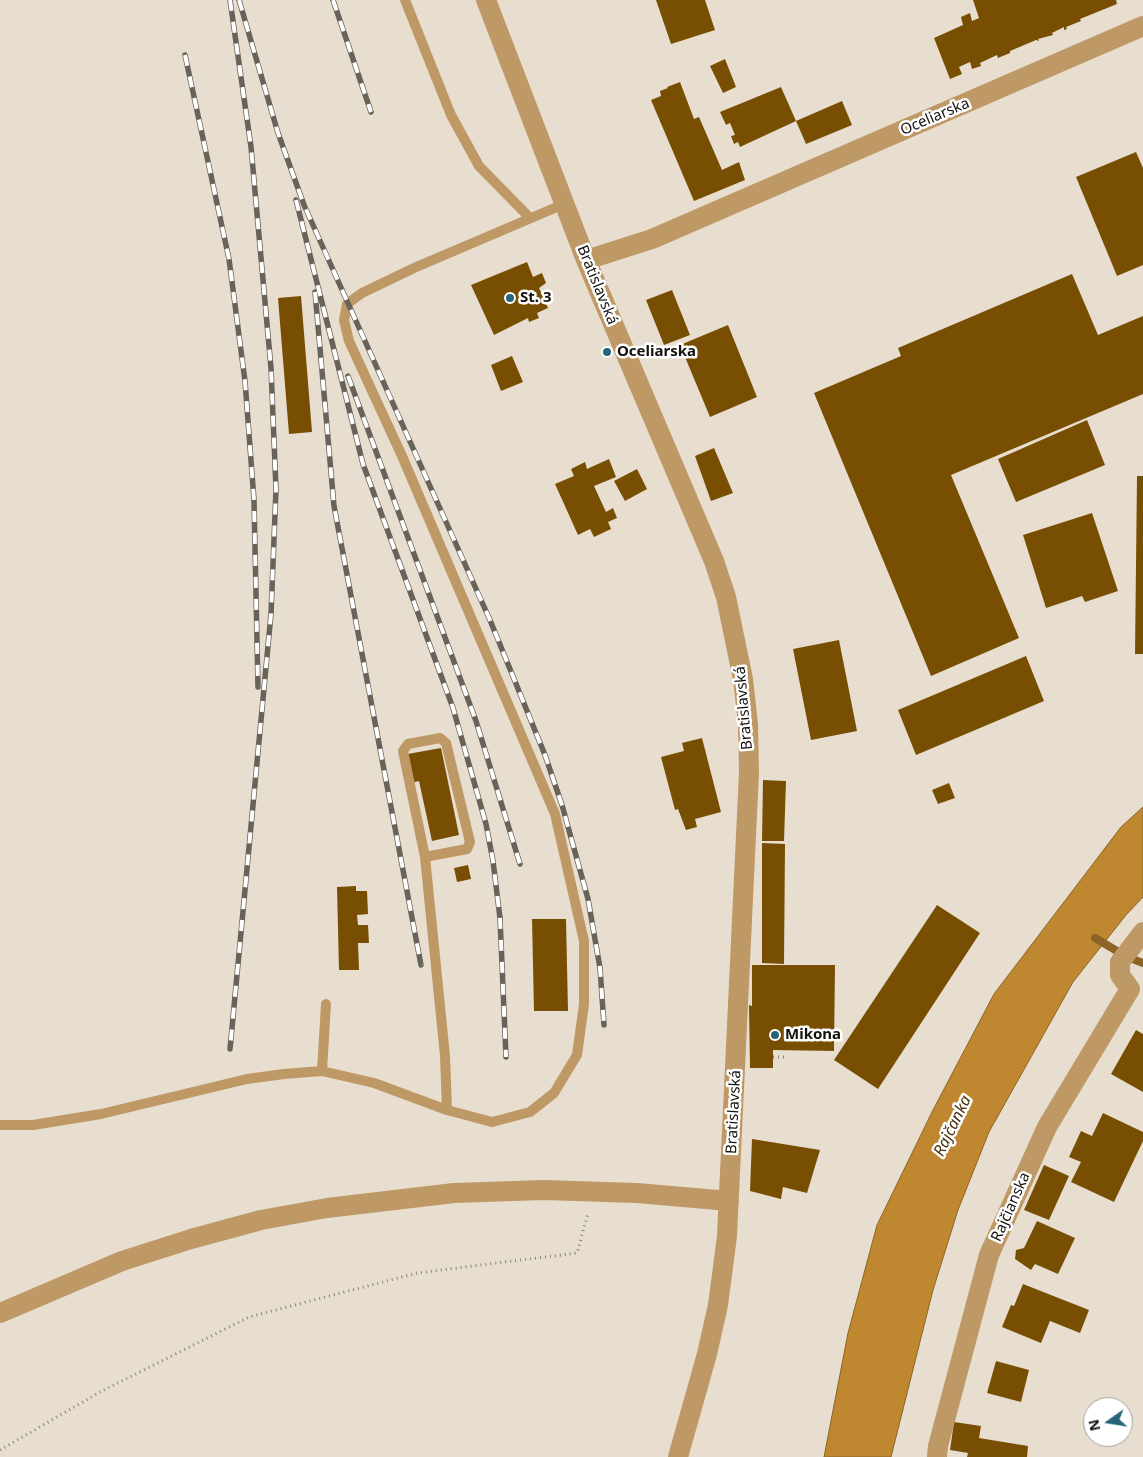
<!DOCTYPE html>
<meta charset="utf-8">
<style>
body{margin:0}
#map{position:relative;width:1143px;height:1457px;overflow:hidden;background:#e8ded0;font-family:"Noto Sans",sans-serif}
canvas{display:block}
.north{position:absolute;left:1083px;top:1397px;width:50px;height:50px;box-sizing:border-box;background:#fff;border:1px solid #a1a09e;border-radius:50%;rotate:257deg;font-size:14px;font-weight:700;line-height:20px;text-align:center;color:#14110c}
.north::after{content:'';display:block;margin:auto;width:18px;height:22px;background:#256479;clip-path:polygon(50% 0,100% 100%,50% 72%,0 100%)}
</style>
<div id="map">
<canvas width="1143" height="1457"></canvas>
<div class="north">N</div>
</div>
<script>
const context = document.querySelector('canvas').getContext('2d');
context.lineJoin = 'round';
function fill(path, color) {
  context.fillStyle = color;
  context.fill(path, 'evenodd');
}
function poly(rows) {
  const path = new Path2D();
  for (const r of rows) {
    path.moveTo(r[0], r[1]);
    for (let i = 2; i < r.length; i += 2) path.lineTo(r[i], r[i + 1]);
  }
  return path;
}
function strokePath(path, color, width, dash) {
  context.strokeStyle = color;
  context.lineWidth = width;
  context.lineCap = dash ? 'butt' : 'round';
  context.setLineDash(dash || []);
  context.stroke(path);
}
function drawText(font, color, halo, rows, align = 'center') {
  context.font = font + ' "Noto Sans",sans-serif';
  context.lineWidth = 5;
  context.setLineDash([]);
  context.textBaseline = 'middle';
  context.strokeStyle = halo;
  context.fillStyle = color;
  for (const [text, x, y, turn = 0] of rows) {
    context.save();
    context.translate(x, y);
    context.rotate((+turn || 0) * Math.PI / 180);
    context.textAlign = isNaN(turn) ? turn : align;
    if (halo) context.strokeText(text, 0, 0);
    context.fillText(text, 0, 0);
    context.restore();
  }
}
const water = poly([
 [1143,807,1143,897,1126,915,1073,982,989,1132,958,1210,933,1290,891,1457,824,1457,848,1333,877,1225,933,1110,994,994,1121,827,1143,807]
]);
fill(water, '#c08731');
strokePath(water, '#8c6426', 1);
strokePath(poly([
 [1095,938,1117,951],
 [1135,960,1143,963]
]), '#8c6426', 8);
fill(poly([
 [656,0,705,0,715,30,671,44],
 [973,0,1116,0,1117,4,1080,19,1081,21,1066,27,1067,29,1064,30,1064,27,1052,33,1053,35,1038,39,1039,41,1036,40,1010,51,1010,53,998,58,997,55,980,63,981,66,972,69,970,62,959,67,962,74,950,79,934,38,963,25,961,17,970,13,972,21,979,18],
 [725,59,736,87,723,93,710,66],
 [680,82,694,119,699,117,722,170,739,162,745,180,694,201,651,100,661,96,660,91,668,88,667,87],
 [781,87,796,121,740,147,738,142,734,144,731,136,735,135,730,123,726,125,720,112],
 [842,101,852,125,806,144,796,121],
 [1136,152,1143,168,1143,265,1117,276,1076,177],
 [527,262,533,277,542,273,546,283,539,288,548,308,537,313,539,318,529,322,528,318,494,335,471,285],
 [1072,274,1098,335,1143,316,1143,394,951,475,1019,638,931,676,814,393,901,356,898,348],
 [672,290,690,335,664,345,646,300],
 [301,296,312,432,289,434,278,298],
 [728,325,757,397,710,417,680,345],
 [512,356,523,382,501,391,491,365],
 [1087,420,1105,465,1016,502,998,459],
 [714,448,733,493,711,501,695,456],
 [609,459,616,477,594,486,606,512,613,508,617,518,608,522,611,529,594,537,590,529,578,535,555,484,574,476,571,469,585,462,587,469],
 [637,469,647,489,625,501,614,481],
 [1137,476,1143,476,1143,654,1135,654],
 [1092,513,1118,591,1085,602,1082,596,1046,608,1023,535],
 [839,640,857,731,811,740,793,649],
 [1026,656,1044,701,916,755,898,710],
 [702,738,721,812,695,819,697,827,686,830,678,809,675,810,661,757,684,751,682,743],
 [441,748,459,835,432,841,419,781,407,784,402,755],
 [763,780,786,781,784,841,762,841],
 [949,783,955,798,938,804,932,790],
 [762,843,785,844,784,964,762,963],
 [468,865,471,879,457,882,454,868],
 [356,886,356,891,367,891,368,914,357,915,358,925,368,925,369,943,358,943,359,970,339,970,337,887],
 [937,905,980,933,878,1089,834,1060],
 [532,919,566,919,568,1011,534,1011],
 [752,965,835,965,834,1051,773,1050,773,1068,750,1068,749,1005,752,1006],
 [1136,1030,1143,1034,1143,1092,1111,1074],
 [1103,1113,1143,1132,1143,1141,1114,1202,1071,1182,1081,1162,1069,1157,1081,1131,1092,1136],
 [752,1139,820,1150,807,1193,783,1187,781,1199,750,1191],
 [1044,1165,1069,1176,1049,1220,1024,1210],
 [1037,1221,1075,1238,1058,1274,1035,1264,1031,1270,1015,1259,1016,1250,1024,1248],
 [1023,1284,1089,1310,1080,1333,1050,1321,1041,1343,1002,1327,1011,1305,1014,1306],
 [996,1361,1029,1370,1021,1402,987,1393],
 [954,1422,981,1426,979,1438,1028,1446,1027,1457,967,1457,968,1453,950,1450]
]), '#784f02');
strokePath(poly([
 [773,1057,784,1057],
 [0,1450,100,1392,249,1317,417,1273,577,1253,588,1213]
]), '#898278', 3, [1, 4]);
strokePath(poly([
 [405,0,451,115,479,166,529,217],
 [425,857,467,849,470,842,446,743,440,738,408,744,403,751,425,857,445,1056,447,1110],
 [322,1071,326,1004],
 [0,1125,33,1125,101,1114,247,1079,284,1074,322,1071,374,1083,447,1110,492,1122,530,1112,554,1093,577,1055,584,1004,584,941,555,814,402,456,349,341,344,320,347,304,362,293,414,268,564,204]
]), '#be9865', 10);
strokePath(poly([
 [486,0,586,260,714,561,726,597,743,679,748,724,749,772,727,1236,718,1305,707,1354,678,1457],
 [586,260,652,239,1143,26],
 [1130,989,1120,975,1120,962,1143,932],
 [0,1313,122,1261,191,1239,261,1220,327,1208,454,1193,544,1190,637,1193,729,1201],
 [937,1457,938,1446,989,1255,1047,1127,1130,989]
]), '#be9865', 20);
const rail = poly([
 [230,0,251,147,271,368,276,489,271,614,230,1049],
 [239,0,278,133,304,205,490,620,545,755,562,805,588,899,600,968,604,1025],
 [333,0,371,112],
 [185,55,229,259,245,381,254,500,258,687],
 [296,200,363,464,453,708,486,824,493,861,500,918,506,1057],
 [315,292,334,506,421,965],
 [348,376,476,721,520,864]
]);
strokePath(rail, '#686259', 5.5);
strokePath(rail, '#fff', 4, [11]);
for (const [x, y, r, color] of [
 [510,298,5,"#256479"],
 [607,352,5,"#256479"],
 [775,1035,5,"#256479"]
]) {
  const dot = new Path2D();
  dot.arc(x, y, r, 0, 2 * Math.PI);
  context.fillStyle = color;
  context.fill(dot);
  strokePath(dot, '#fff', 2);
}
drawText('15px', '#14110c', '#fff', [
 ["Oceliarska",935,117,-23],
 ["Bratislavská",597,285,68],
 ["Bratislavská",744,708,-95],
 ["Bratislavská",734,1112,-87],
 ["Rajčianska",1011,1207,-66]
]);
drawText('bold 15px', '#14110c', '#fff', [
 ["St. 3",520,298],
 ["Oceliarska",617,352],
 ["Mikona",785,1035]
], 'left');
drawText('italic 16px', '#4a320e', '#fff', [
 ["Rajčanka",953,1126,-64]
]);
</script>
